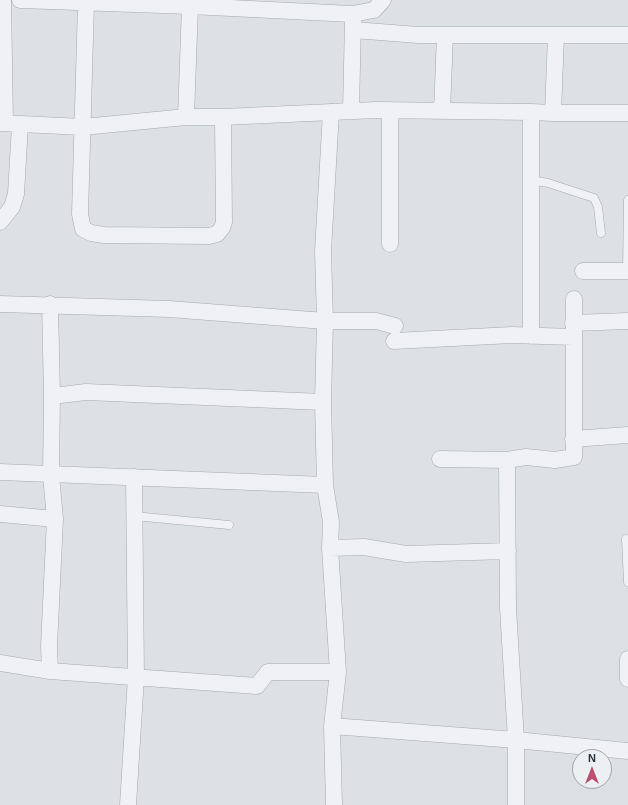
<!DOCTYPE html>
<style>
body{margin:0}
#map{position:relative;width:628px;height:805px;overflow:hidden;background:#dde1e5;font-family:Helvetica,sans-serif}
canvas{display:block}
.north{position:absolute;left:572px;top:749px;width:40px;height:40px;box-sizing:border-box;background:#ecf0f3;border:1px solid #9ea4a9;border-radius:50%;rotate:0deg;font-size:11px;font-weight:700;line-height:16px;text-align:center;color:#283139}
.north::after{content:'';display:block;margin:auto;width:14px;height:18px;background:#bc4f6e;clip-path:polygon(50% 0,100% 100%,50% 72%,0 100%)}
</style>
<div id="map">
<canvas width="628" height="805"></canvas>
<div class="north">N</div>
</div>
<script>
const context = document.querySelector('canvas').getContext('2d');
context.lineJoin = 'round';
function poly(rows) {
  const path = new Path2D();
  for (const r of rows) {
    path.moveTo(r[0], r[1]);
    for (let i = 2; i < r.length; i += 2) path.lineTo(r[i], r[i + 1]);
  }
  return path;
}
function strokePath(path, color, width, dash) {
  context.strokeStyle = color;
  context.lineWidth = width;
  context.lineCap = dash ? 'butt' : 'round';
  context.setLineDash(dash || []);
  context.stroke(path);
}
const lane = poly([
 [531,180,548,183,594,198,598,207,601,233],
 [627,271,628,200],
 [134,516,229,525],
 [626,539,628,582]
]);
const street = poly([
 [3,0,5,123],
 [20,0,190,6,352,14,374,10,383,0],
 [86,3,80,214,83,229,91,233,104,235,209,236,217,234,222,228,224,222,223,117],
 [354,30,418,35,556,35],
 [390,110,390,244],
 [351,111,353,20],
 [442,111,445,35],
 [331,112,323,251,325,321,323,402,325,485,331,522,330,548,338,672,332,726,516,740,508,608,507,460,526,457,555,460,574,457,574,299],
 [553,113,628,113],
 [186,117,190,6],
 [0,123,83,127,186,117,223,117,376,110,531,112],
 [0,222,12,207,16,194,20,125],
 [583,271,628,271],
 [0,304,169,309,325,321,376,321,395,326],
 [50,304,52,396],
 [573,323,628,321],
 [531,336,531,112,553,113,556,35,628,35],
 [394,341,512,335,573,337],
 [323,402,86,392,52,396,51,475,55,519,49,646,50,671,257,686,268,672,338,672],
 [573,439,628,435],
 [440,459,507,460],
 [0,472,325,485],
 [0,514,55,519],
 [330,548,364,547,406,554,508,551],
 [628,659,628,679],
 [0,663,50,671],
 [332,726,334,805],
 [128,805,136,677,134,477],
 [516,805,516,740,628,751]
]);
strokePath(lane, '#a3a9ae', 9);
strokePath(street, '#a3a9ae', 17);
strokePath(lane, '#eff1f4', 8);
strokePath(street, '#eff1f4', 16);
</script>
